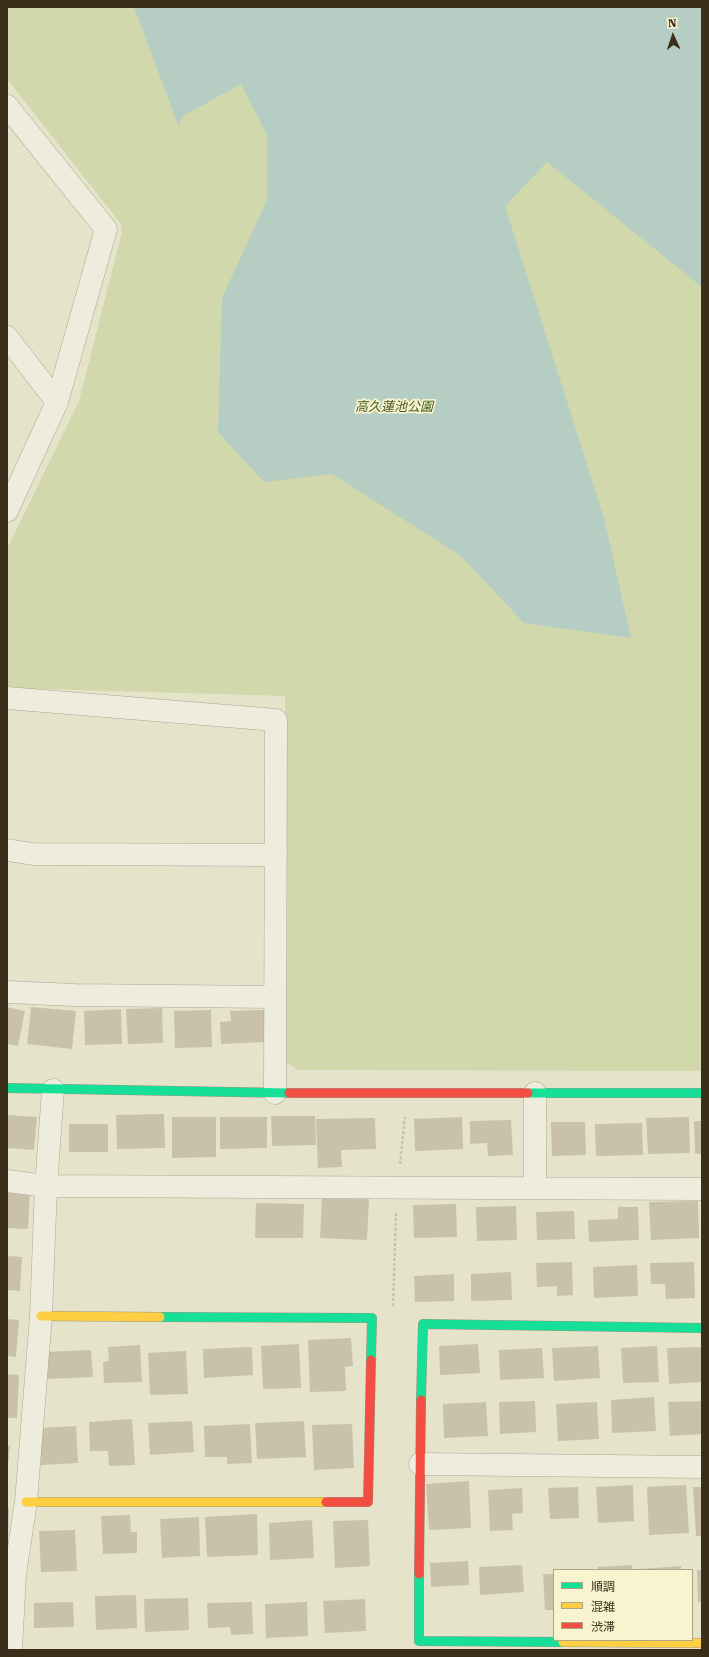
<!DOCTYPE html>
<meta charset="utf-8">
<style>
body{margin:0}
#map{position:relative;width:709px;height:1657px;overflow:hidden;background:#e6e3cb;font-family:"Roboto Serif","Noto Sans JP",serif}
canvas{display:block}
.frame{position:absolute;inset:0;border:8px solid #3b2f1b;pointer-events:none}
.legend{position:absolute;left:553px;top:1569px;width:140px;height:72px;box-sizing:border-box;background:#f9f3cf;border:1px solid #ada587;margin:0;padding:5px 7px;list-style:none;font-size:12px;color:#3b2f1b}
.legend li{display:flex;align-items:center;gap:8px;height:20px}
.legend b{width:20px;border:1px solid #ada587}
.north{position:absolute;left:653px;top:16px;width:40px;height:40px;-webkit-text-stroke:3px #f9f3cf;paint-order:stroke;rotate:357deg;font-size:11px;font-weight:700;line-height:16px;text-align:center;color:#3b2f1b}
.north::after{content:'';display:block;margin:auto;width:14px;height:18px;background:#3b2f1b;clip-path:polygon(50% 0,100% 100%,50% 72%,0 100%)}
</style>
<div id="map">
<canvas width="709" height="1657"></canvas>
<div class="frame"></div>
<ul class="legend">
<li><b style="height:5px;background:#16e098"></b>順調</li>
<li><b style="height:5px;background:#ffcf43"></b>混雑</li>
<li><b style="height:5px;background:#f24e42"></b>渋滞</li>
</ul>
<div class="north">N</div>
</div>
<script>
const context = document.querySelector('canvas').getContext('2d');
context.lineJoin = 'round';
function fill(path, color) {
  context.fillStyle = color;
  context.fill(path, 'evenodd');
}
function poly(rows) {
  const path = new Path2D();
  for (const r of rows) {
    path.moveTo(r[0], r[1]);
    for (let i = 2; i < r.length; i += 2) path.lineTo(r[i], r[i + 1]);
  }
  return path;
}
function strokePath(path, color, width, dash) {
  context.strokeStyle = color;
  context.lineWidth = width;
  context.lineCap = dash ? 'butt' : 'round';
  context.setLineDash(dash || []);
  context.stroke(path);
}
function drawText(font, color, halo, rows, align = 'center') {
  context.font = font + ' "Roboto Serif","Noto Sans JP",serif';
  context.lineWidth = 3.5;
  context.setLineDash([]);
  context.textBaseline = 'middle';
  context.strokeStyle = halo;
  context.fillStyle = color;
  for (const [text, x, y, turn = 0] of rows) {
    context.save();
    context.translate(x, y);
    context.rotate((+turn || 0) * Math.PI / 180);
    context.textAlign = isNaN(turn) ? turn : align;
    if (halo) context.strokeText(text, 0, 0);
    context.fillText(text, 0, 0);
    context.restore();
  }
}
fill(poly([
 [7,7,702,7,702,1071,297,1070,285,1061,285,696,7,688,7,549,79,401,122,232,121,224,7,79]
]), '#d1d9ac');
fill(poly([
 [134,7,702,8,702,287,547,162,505,206,604,518,631,638,524,623,461,556,332,474,264,482,218,432,222,298,267,200,267,135,241,84,185,115,178,125]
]), '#b6cdc3');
fill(poly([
 [7,1007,25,1011,18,1046,7,1044],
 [31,1007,76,1011,72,1049,27,1044],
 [162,1008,163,1043,128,1044,126,1009],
 [121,1009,122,1044,85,1045,84,1011],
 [211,1010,212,1047,175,1048,174,1011],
 [264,1010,265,1042,221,1044,220,1022,231,1021,230,1011],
 [164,1114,165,1148,117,1149,116,1115],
 [7,1115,37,1117,34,1150,7,1148],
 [271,1116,315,1116,316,1145,272,1146],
 [172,1117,216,1117,216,1157,172,1158],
 [220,1117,267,1117,267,1148,220,1149],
 [462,1117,463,1149,415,1151,414,1119],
 [689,1117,690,1153,648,1154,646,1118],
 [375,1118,376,1149,341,1150,342,1167,318,1168,316,1119],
 [511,1120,513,1155,488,1156,487,1143,470,1144,470,1121],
 [694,1121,702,1121,702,1154,695,1154],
 [551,1122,585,1122,586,1155,552,1156],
 [642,1123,643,1155,596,1156,595,1124],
 [69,1124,108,1124,108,1152,69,1152],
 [7,1190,30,1191,28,1229,7,1228],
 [322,1197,369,1199,367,1240,320,1238],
 [698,1201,699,1238,651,1240,649,1202],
 [256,1203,304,1204,303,1238,255,1238],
 [456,1204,457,1237,414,1238,413,1205],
 [516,1206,517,1240,477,1241,476,1207],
 [618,1207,638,1207,639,1240,589,1242,588,1220,618,1219],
 [574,1211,575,1239,537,1240,536,1212],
 [7,1256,22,1257,20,1291,7,1290],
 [572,1262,573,1295,557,1296,557,1286,537,1287,536,1263],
 [694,1262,695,1298,666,1299,665,1284,651,1284,650,1263],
 [637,1265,638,1296,594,1298,593,1267],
 [511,1272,512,1300,471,1301,471,1274],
 [454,1274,454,1301,415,1302,414,1276],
 [7,1319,19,1320,16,1357,7,1356],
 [351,1338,353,1366,345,1367,346,1391,310,1392,308,1340],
 [299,1344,301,1388,263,1389,261,1346],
 [478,1344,480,1373,440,1375,439,1346],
 [140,1345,142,1382,104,1383,103,1362,109,1361,108,1347],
 [598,1346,600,1378,554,1381,552,1348],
 [657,1346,659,1382,623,1383,621,1348],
 [252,1347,253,1375,204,1378,203,1349],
 [702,1347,702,1382,669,1384,667,1348],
 [542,1348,544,1378,500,1380,499,1350],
 [91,1350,93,1377,46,1379,44,1352],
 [186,1351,188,1394,150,1395,148,1353],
 [7,1374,19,1375,17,1418,7,1418],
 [654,1397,656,1431,612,1433,611,1400],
 [535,1401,536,1432,500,1434,499,1402],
 [702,1401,702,1434,670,1436,668,1402],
 [486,1402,488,1436,444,1438,443,1404],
 [597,1402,599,1439,558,1441,556,1404],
 [132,1419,135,1465,109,1466,108,1451,90,1451,89,1422],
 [192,1421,194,1452,150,1455,148,1423],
 [304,1421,306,1457,257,1459,255,1423],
 [250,1424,252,1463,227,1464,227,1457,205,1457,204,1426],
 [352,1424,354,1468,314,1470,312,1425],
 [76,1426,78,1463,41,1465,39,1428],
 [7,1446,10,1446,8,1465,7,1465],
 [469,1481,471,1528,429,1530,426,1484],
 [633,1485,634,1521,598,1523,596,1487],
 [686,1485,689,1533,649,1535,647,1487],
 [578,1487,579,1518,550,1519,548,1488],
 [693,1487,702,1487,702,1536,696,1536],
 [522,1488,523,1513,512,1514,513,1530,490,1531,488,1490],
 [7,1508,9,1508,8,1543,7,1543],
 [257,1514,258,1555,207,1557,205,1517],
 [130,1515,131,1532,137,1532,137,1553,103,1554,101,1516],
 [199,1517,200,1556,162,1558,160,1519],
 [312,1520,314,1558,270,1560,269,1523],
 [368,1520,370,1566,335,1568,333,1521],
 [75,1530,77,1571,41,1572,39,1531],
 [468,1561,469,1585,431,1587,430,1563],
 [522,1565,524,1592,480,1595,479,1567],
 [632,1565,632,1570,598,1570,598,1567],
 [681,1566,681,1570,640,1570,640,1569],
 [697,1570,702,1570,702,1602,698,1602],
 [543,1574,554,1574,554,1610,545,1610],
 [136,1595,137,1628,96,1630,95,1596],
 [188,1598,189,1630,145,1632,144,1599],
 [365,1599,366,1631,325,1633,323,1601],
 [73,1602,74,1627,34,1628,34,1603],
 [252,1602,253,1634,231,1635,230,1627,208,1628,207,1603],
 [307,1602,308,1636,266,1638,265,1604]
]), '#cac1ab');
const street = poly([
 [7,106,106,229,57,402,7,511],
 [7,337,57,402],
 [7,698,276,720,275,1093],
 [7,850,33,854,276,855],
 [7,992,74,995,274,997],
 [7,1181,46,1186,702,1189],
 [535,1187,535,1093],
 [420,1464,702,1467],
 [11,1650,15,1574,26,1502,41,1316,46,1186,53,1090]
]);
const fast = poly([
 [7,1088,289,1093],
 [528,1093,702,1093],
 [160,1317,372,1318,371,1360],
 [421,1400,423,1324,702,1328],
 [419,1574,419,1641,563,1642]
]);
const slow = poly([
 [41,1316,160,1317],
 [26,1502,326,1502],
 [563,1642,702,1643]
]);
const jam = poly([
 [289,1093,528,1093],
 [326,1502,368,1502,371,1360],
 [419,1574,421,1400]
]);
strokePath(street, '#aba694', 23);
strokePath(fast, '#9b9584', 10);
strokePath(slow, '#9b9584', 10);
strokePath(jam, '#9b9584', 10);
strokePath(poly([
 [400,1164,405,1117],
 [393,1306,396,1213]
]), '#c7c3b4', 2.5, [3, 2]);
strokePath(street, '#eeecdd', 22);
strokePath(fast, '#16e098', 9);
strokePath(slow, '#ffcf43', 9);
strokePath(jam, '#f24e42', 9);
drawText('italic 13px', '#425920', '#f9f3cf', [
 ["高久蓮池公園",394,407]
]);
</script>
